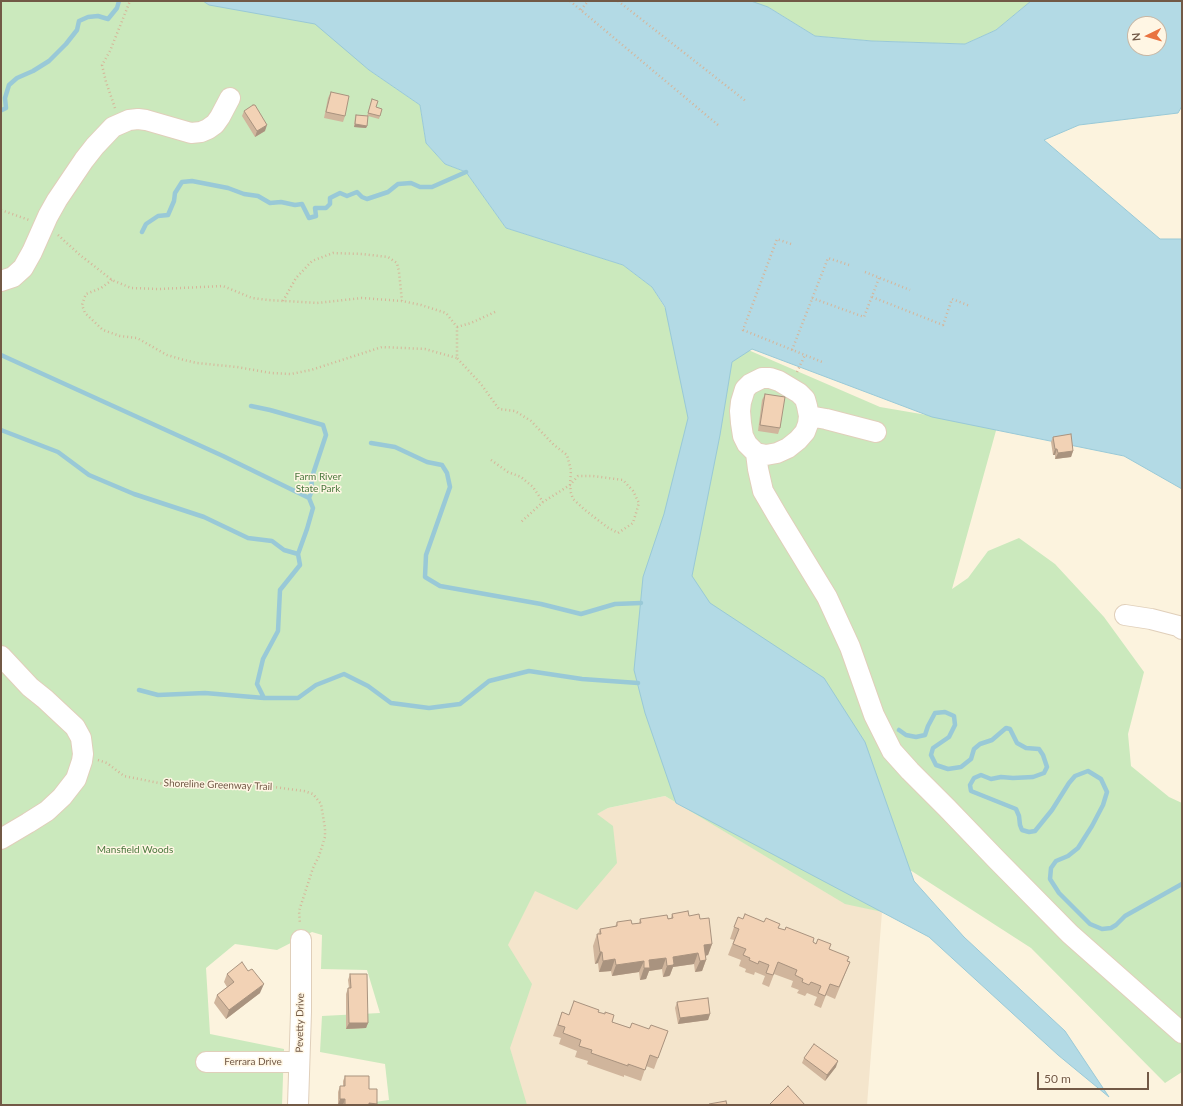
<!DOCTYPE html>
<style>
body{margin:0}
#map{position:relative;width:1183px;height:1106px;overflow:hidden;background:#fcf3de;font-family:Lato,sans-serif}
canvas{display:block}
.frame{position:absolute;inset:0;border:2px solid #725946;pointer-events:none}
.north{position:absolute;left:1127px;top:16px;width:40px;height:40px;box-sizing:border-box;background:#fff6e4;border:1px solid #c7b7a5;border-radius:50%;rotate:265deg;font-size:11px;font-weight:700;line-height:16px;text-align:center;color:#725946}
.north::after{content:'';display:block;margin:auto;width:14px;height:18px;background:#e97340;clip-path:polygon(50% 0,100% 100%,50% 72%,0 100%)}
.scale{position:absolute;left:1037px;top:1072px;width:112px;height:18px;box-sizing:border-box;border:2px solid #725946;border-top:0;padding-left:5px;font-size:12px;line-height:14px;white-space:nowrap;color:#725946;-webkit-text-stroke:3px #fff6e4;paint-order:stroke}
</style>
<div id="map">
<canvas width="1183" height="1106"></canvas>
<div class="frame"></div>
<div class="north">N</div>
<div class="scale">50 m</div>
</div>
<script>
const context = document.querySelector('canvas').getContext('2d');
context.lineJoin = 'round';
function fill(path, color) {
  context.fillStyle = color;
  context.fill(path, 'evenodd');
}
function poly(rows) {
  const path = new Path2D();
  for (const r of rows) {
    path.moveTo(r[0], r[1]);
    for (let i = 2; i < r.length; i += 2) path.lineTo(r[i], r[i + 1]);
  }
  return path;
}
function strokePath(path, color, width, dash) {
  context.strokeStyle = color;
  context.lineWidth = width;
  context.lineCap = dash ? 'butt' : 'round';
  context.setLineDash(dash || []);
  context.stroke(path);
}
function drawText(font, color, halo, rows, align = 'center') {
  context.font = font + ' Lato,sans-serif';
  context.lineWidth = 3;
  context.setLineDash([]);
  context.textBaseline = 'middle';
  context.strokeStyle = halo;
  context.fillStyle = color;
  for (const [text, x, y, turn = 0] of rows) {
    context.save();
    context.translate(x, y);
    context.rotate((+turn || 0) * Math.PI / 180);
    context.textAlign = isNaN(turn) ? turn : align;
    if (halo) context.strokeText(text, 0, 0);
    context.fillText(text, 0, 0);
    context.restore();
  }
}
fill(poly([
 [665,796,845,903,882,912,867,1105,465,1105,429,863,576,824,608,808]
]), '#f4e5cc');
fill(poly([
 [1,1,204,1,318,22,369,70,420,105,426,143,445,164,466,172,506,228,623,265,652,287,665,308,739,346,880,407,997,427,952,589,968,578,988,551,1019,538,1055,564,1104,617,1144,672,1128,734,1131,766,1169,797,1182,803,1182,1072,1165,1083,1031,948,910,870,882,912,845,904,665,796,608,808,597,814,613,826,617,863,577,910,535,891,508,945,532,984,510,1048,527,1105,353,1105,389,1100,385,1064,320,1052,322,1016,380,1013,367,970,321,969,322,935,312,932,277,950,235,944,206,968,210,1034,284,1049,282,1105,1,1105],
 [736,1,1031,1,996,30,965,44,872,41,815,36,768,7]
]), '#cbe9bd');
const water = poly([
 [203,1,751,1,768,7,815,36,872,41,965,44,996,30,1031,1,1182,1,1182,106,1178,113,1079,125,1044,140,1160,239,1182,239,1182,489,1124,456,932,417,752,349,732,362,720,435,692,576,710,603,824,678,865,742,914,881,964,937,1065,1031,1109,1097,1058,1055,929,937,676,803,645,713,634,670,643,577,664,514,688,418,665,307,652,287,623,265,506,228,466,172,445,164,426,143,420,105,369,70,315,24,209,5,203,1],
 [1135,24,1159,24,1159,48,1135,48,1135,24]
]);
fill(water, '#b3dae5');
strokePath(water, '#99c9d7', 1);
strokePath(poly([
 [1,110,2,110,6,108,5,98,9,85,17,78,33,71,49,61,66,44,77,30,79,21,88,17,98,16,108,19,117,8,119,1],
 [142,232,146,224,158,216,168,215,174,201,175,193,182,182,192,181,228,188,244,194,258,196,270,203,281,202,295,205,302,204,309,218,316,216,315,208,326,208,330,204,330,198,340,193,347,196,357,192,362,197,367,199,388,192,398,184,411,183,420,187,432,187,466,172],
 [1,355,223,456,309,498,313,508,307,529,298,554],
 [251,406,270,410,323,425,326,435,312,477,311,493,309,498],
 [1,430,58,452,89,475,134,494,204,517,248,538,272,541,284,550,298,554,300,565,280,590,278,631,263,659,257,684,264,698,298,698,316,685,344,674,368,686,391,703,429,708,460,704,489,681,529,671,582,679,638,683],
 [371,443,395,447,427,462,442,465,447,473,450,487,426,555,425,577,440,586,541,604,581,614,615,604,641,603],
 [139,690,158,695,205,693,264,698],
 [899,730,906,735,916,737,925,735,928,726,935,713,945,712,954,716,955,725,949,737,933,748,931,755,936,765,948,769,961,767,971,759,974,749,980,744,992,740,1006,728,1010,729,1017,743,1026,748,1039,749,1043,755,1047,767,1044,773,1033,777,1013,778,1001,777,991,779,981,775,974,778,970,785,971,791,1016,809,1019,816,1020,825,1022,830,1029,832,1035,831,1052,810,1069,783,1075,776,1088,771,1101,779,1107,792,1103,805,1092,826,1078,848,1068,856,1056,861,1051,868,1050,879,1059,893,1090,924,1102,929,1111,928,1116,925,1125,916,1182,884]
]), '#99c9d7', 4.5);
const minor = poly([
 [1,281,13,277,23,268,32,252,48,216,57,200,84,160,95,146,113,127,129,120,138,119,146,120,191,133,201,132,208,129,215,124,220,117,230,98],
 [809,416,826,419,876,432],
 [756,453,766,455,777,453,788,448,798,440,805,432,808,424,809,416,807,406,805,399,799,393,779,381,770,378,762,378,750,384,745,389,741,402,740,411,741,423,743,436,747,444,756,453,758,469,763,491,777,515,827,597,850,647,874,715,892,751,910,771,947,808,997,860,1070,934,1182,1033],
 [1125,615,1151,619,1178,626,1182,629],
 [1,656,30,687,45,699,75,727,81,738,83,754,82,761,76,779,62,797,47,811,28,823,1,839],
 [206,1062,299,1062],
 [298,1105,301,1012,301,940]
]);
strokePath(minor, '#e0cfba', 22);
strokePath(poly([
 [570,1,718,125],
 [618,1,747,102],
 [581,10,588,1],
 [115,108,106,82,102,65,110,51,130,1],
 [1,210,29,220],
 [58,235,80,255,112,280,131,288,159,289,223,286,252,298,268,300,317,303,362,298,402,301,421,305,446,313,457,327,457,358,481,384,499,409,515,411,531,421,554,445,567,455,571,470,570,485,571,493,573,499,585,510,607,527,618,533,633,523,639,503,633,491,623,480,593,476,578,476,570,485,543,502,520,523],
 [791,244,777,239,743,330,822,362],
 [865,272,910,290],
 [112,280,101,288,86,294,84,299,82,305,85,313,103,330,120,336,137,338,167,355,184,360,197,363,237,367,271,373,291,374,311,370,382,347,425,349,457,358],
 [872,297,943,325,952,299,970,306],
 [812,298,864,317,879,278],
 [283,301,296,278,312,261,333,253,362,254,388,257,397,263,399,272,402,301],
 [457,327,471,323,497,311],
 [792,350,828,258,849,265],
 [797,372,805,355],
 [491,460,508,472,521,477,533,487,543,502],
 [98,760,107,763,124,776,169,785,215,784,266,786,304,791,313,794,321,804,325,828,325,837,319,856,313,868,299,911,300,924]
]), '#d6b599', 2.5, [1, 3]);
strokePath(minor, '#fff', 20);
fill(poly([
 [331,92,345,116,343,122,324,118,328,98],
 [371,102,376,107,382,109,379,119,368,116,367,126,366,128,354,127,355,117,356,115,367,116],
 [244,111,265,131,255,137,242,116],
 [765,394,780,428,778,434,758,431,762,400],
 [1053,437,1073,451,1071,457,1055,459,1055,455,1053,455,1051,442],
 [672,914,689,916,700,919,712,944,708,955,705,956,706,960,702,971,695,972,694,964,673,967,670,975,669,976,663,977,662,969,649,971,646,979,640,980,639,972,612,976,611,971,599,972,598,963,595,964,593,946,597,934,598,934,600,929,615,927,617,922,632,924,639,923,640,919,671,918],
 [743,919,779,928,830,949,850,962,835,999,826,995,821,1008,814,1005,817,997,807,993,805,996,797,993,799,990,791,987,793,981,774,974,769,987,762,984,765,976,755,972,754,975,745,972,746,969,739,966,741,960,728,955,734,940,730,939,734,927],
 [248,971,260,993,226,1019,214,1003,217,995,227,987,224,982,227,974],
 [350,974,368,1023,366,1028,346,1029,346,994,348,988,349,988,348,980],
 [677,1002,710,1014,708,1020,678,1024,675,1008],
 [562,1012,569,1015,598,1012,612,1022,630,1028,649,1029,668,1031,654,1069,646,1066,641,1081,624,1075,624,1077,587,1064,588,1061,575,1057,577,1051,559,1044,561,1038,553,1036],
 [804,1058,836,1067,825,1081,802,1063],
 [345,1076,369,1089,377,1104,376,1105,338,1105,338,1092,340,1086,343,1086,343,1081]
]), '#d0b59c');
fill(poly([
 [355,124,367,126,366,128,354,127],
 [267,125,265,131,255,137,257,131],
 [1055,449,1057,449,1055,455,1053,455],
 [1073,451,1071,457,1055,459,1058,453],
 [712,944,708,955,700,957,704,945],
 [600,952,602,952,598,963,595,964],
 [698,953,694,964,673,967,670,975,669,976,663,977,667,966,673,957],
 [666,958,662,969,649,971,646,979,640,980,644,968,649,960],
 [615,959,611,971,599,972,603,961],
 [706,960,702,971,695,972,700,961],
 [644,961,639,972,612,976,616,965],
 [264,984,260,993,226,1019,229,1010],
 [710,1014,708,1020,678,1024,680,1018],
 [349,1023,368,1023,366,1028,346,1029],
 [838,1061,836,1067,825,1081,827,1075],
 [340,1099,345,1099,343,1105,338,1105],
 [369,1103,377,1104,376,1105,368,1105]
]), '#a9937f');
const building = poly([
 [331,92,349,96,345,116,326,112,331,92],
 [372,99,378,101,376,107,382,109,380,116,368,113,372,99],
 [253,105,255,105,267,125,257,131,244,111,253,105],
 [356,115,368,116,367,126,355,124,356,115],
 [765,394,785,397,780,428,760,425,765,394],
 [1071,434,1073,451,1058,453,1057,449,1055,449,1053,437,1071,434],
 [688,911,689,916,699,914,700,919,709,918,712,944,704,945,706,960,700,961,698,953,673,957,674,964,673,965,667,966,666,958,649,960,650,968,644,968,644,961,616,965,615,959,603,961,602,952,600,952,597,934,601,934,600,929,617,926,617,922,631,920,632,924,641,923,640,919,667,915,668,919,673,918,672,914,688,911],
 [745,914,764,922,766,918,780,924,778,928,785,930,786,927,814,938,813,942,816,944,818,939,831,944,829,949,849,957,847,961,850,962,839,987,830,984,825,996,818,993,821,986,811,982,809,985,802,982,803,979,795,975,797,970,778,962,773,975,766,973,769,965,759,961,758,964,749,960,750,958,743,955,746,949,733,944,739,929,734,927,738,917,743,919,745,914],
 [242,962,248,971,252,969,264,984,229,1010,217,995,234,982,227,974,242,962],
 [350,974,367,974,368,1023,349,1023,348,988,351,988,350,974],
 [708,998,710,1014,680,1018,677,1002,708,998],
 [574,1001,599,1010,598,1012,605,1014,605,1012,614,1015,612,1022,630,1028,632,1023,649,1029,651,1025,668,1031,658,1058,650,1055,645,1070,628,1064,628,1066,591,1053,592,1050,579,1046,581,1040,563,1033,565,1027,558,1025,562,1012,569,1015,574,1001],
 [814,1044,838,1061,827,1075,804,1058,814,1044],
 [345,1076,369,1076,369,1089,377,1089,377,1104,369,1103,369,1105,345,1105,345,1099,340,1099,340,1086,345,1086,345,1076],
 [788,1086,805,1105,769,1105,788,1086],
 [726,1101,727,1105,709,1105,709,1104,726,1101]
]);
fill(building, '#f2d2b5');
strokePath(building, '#a9937f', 1);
drawText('10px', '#4b783e', '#fff6e4', [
 ["Farm River",318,477],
 ["State Park",318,489],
 ["Mansfield Woods",135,850]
]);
drawText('10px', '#725946', '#fff6e4', [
 ["Shoreline Greenway Trail",218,785,2],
 ["Pevetty Drive",300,1023,-89],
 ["Ferrara Drive",253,1062]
]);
</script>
